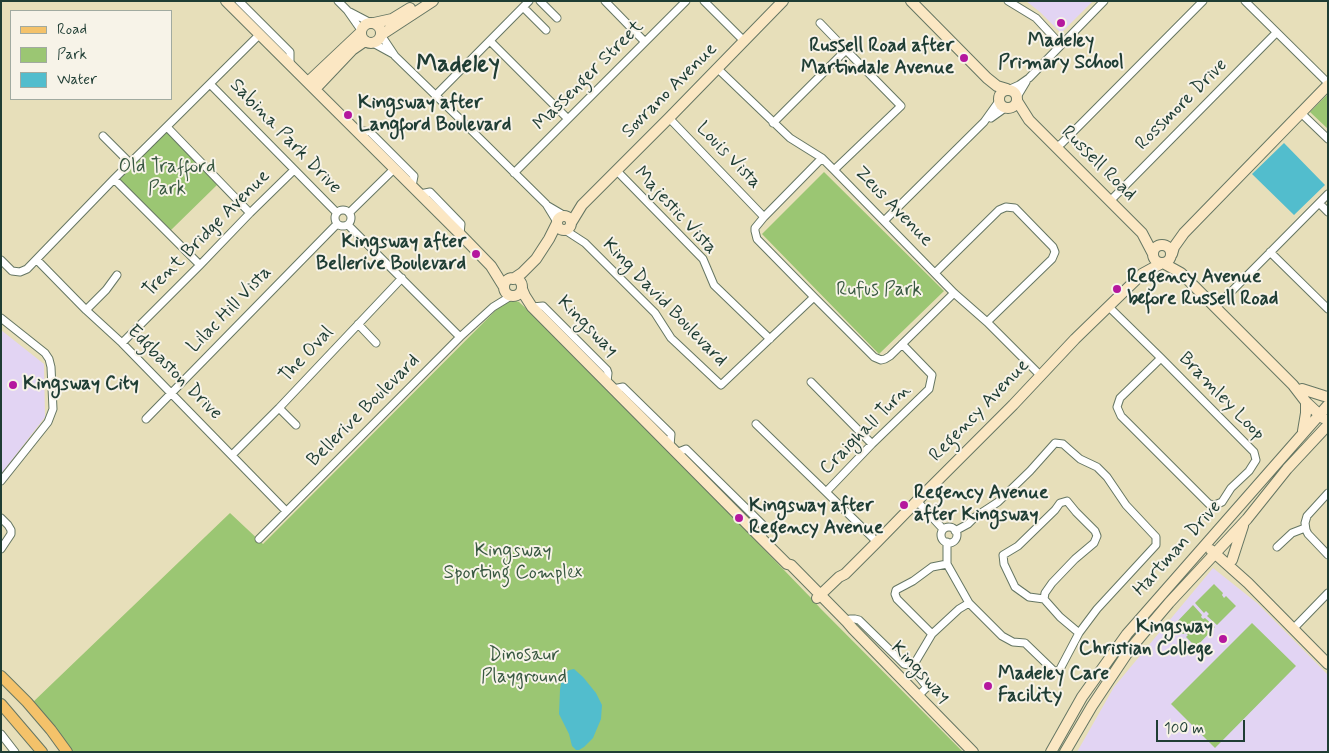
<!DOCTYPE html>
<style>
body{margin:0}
#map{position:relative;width:1329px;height:753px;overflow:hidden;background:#e7dfba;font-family:Mynerve,sans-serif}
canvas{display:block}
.frame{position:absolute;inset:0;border:2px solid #1f3d34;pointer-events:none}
.legend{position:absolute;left:10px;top:10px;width:162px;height:90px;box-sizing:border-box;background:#f7f3e8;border:1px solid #a1aaa0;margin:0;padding:6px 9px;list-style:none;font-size:15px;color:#1f3d34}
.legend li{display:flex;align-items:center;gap:10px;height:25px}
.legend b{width:25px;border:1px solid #a1aaa0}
.scale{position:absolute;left:1156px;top:720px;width:89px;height:22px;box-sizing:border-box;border:2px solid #1f3d34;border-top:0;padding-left:6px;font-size:15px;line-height:18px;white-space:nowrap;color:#1f3d34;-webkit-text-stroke:4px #f7f3e8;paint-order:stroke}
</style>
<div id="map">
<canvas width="1329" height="753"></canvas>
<div class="frame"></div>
<ul class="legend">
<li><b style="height:6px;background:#f4c26a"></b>Road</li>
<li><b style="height:14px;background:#9bc673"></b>Park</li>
<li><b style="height:14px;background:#52bdcd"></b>Water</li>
</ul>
<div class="scale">100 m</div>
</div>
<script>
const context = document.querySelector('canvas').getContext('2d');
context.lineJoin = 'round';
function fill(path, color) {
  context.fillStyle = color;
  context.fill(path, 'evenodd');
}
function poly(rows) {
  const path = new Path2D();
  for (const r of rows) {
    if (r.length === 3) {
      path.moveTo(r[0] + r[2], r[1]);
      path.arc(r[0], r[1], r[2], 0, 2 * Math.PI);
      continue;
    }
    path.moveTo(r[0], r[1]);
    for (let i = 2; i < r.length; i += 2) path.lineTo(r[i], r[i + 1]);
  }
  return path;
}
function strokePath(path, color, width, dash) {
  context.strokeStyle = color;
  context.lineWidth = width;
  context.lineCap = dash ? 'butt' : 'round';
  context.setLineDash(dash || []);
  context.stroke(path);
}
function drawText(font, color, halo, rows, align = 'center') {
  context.font = font + ' Mynerve,sans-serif';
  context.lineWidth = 4;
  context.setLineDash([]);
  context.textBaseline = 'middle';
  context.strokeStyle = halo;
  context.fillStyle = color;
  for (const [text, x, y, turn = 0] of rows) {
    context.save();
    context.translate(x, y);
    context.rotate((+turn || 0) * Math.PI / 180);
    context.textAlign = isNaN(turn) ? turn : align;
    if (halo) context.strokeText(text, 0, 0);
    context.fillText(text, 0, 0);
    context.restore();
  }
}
fill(poly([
 [1026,1,1093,1,1061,33,1040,12],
 [1,330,44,364,45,417,1,474],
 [1213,568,1257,603,1328,675,1328,752,1077,752,1114,687]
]), '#e2d4f3');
fill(poly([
 [1328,94,1328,129,1310,112],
 [167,131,217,185,171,230,119,179],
 [824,172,944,291,879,354,762,234],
 [508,298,519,302,531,313,727,511,812,599,820,608,963,752,69,752,32,703,230,513,263,544],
 [1214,584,1223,593,1222,595,1224,598,1226,596,1236,606,1217,625,1207,616,1209,614,1206,611,1204,613,1195,603],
 [1193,605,1202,615,1201,617,1203,619,1205,618,1215,627,1196,647,1186,637,1188,635,1185,633,1183,634,1174,625],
 [1252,623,1296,666,1215,748,1171,704]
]), '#9bc673');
fill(poly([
 [1284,143,1325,185,1294,215,1252,174],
 [574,669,583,677,596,693,602,705,601,719,593,738,584,747,579,750,576,750,572,746,569,734,559,714,560,690,562,676,569,670]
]), '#52bdcd');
const street = poly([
 [239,1,290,52,290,64],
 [338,1,347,10,361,30],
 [540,1,557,18],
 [605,1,645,42],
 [704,1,744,41],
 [1008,1,1036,18,1061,45],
 [1245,1,1328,83],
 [523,7,546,30],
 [350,12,371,23],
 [820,23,846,50],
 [381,35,395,56,461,120,546,204,557,222],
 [490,41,568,119],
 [373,43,393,54],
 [717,68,790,138,822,158,834,170,954,293,987,322,1040,375],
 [210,84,337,213],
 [1010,89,1019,85,1029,78,1104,1],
 [436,95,529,1],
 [1017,97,1026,82],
 [1301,113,1328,139],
 [669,118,764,217],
 [991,118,1005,108],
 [773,123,846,50,901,106,834,170],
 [167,127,250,213],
 [358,133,363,131,370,132,414,176,412,186],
 [103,136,130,163],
 [1057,147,1062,143,1203,1],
 [822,158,764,217,755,228,755,231,757,239,814,297,874,357,881,360,885,359,890,356,954,293],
 [616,170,703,259,714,285,770,339],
 [514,173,686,1],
 [114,179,200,265],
 [420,194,430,192,461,224,460,234],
 [1110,201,1276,33],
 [1319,203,1328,212],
 [548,206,565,216],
 [343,218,8],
 [349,213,394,169],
 [884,221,984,122,999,101],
 [348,225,460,337],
 [565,230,585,243,655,313,671,338,721,385,814,297],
 [1270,252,1328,309],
 [1,260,12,271,20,272,27,269,114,179,259,35],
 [37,260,86,310,122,343,286,511],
 [935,273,999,210,1006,207,1015,208,1053,247,1055,252,1052,259,987,322],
 [532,307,543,306,607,370,608,373,607,382],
 [1109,307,1161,358,1254,452,1256,460,1249,471,1231,488,1222,502,1215,505,1209,504,1121,416,1117,407,1120,398,1161,358],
 [1216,307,1328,194],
 [86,310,106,290,117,275],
 [1,318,45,353,49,359,51,367,53,409,48,422,1,481],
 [358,324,376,343],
 [122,343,200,265,250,213,294,170],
 [811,382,872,444],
 [613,389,623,387,671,434,670,446],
 [279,408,296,425],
 [146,419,337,224],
 [756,424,826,492,877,542],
 [676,453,686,449,763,525,762,539],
 [232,455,279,408,402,278],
 [826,492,872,444,929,389,932,375,902,344],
 [1328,493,1307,516,1305,523,1306,530,1308,534,1328,555],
 [917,501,943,529],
 [1,518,8,525,11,530,11,534,1,549],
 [949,535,8],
 [259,539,460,337,493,307,511,296],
 [947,542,947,564,969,603,1002,636,1013,642,1025,643,1054,671,1059,671,1079,633,1097,609,1156,545,1156,537,1126,505,1107,477,1097,467,1080,459,1063,444,1055,443,1030,471,998,502,975,517,968,524,955,531],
 [1277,547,1292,533,1305,528],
 [1044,599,1045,593,1052,583,1075,559,1094,543,1097,536,1095,531,1076,512,1067,501,1060,503,1055,510,1018,546,1003,555,1004,564,1015,587,1029,597,1044,599,1060,617,1079,633],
 [847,622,850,619,855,619,859,620,898,658,904,664,913,666,915,672,927,687,918,696],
 [1293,629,1328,593],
 [932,634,897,599,895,594,896,590,913,581,932,567,947,564],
 [913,666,932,634,959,609,969,603],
 [1,734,15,752]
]);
const secondary = poly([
 [226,1,460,234,491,266,504,287],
 [911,1,987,78,997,86,1007,89],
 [371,33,10],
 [374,23,392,19,410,8],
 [381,35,433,1],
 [308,82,361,32],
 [315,89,352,50,365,41],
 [1008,99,9],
 [1017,101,1029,120,1142,233,1153,254],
 [564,223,7],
 [571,223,582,205,669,118,783,1],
 [1162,254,9],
 [1172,254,1174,247,1184,233,1328,85],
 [1163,263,1181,273,1293,385,1306,402,1323,418],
 [513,287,9],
 [513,279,522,273,536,259,549,239,557,223],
 [522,289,525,296,532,307,762,539,787,564,791,565,847,622,853,629,973,752],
 [1302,389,1324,396,1328,397],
 [1303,431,1306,413,1306,402],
 [1211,550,1248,583,1328,664],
 [1232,560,1243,526],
 [817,598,839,577,845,574,877,542,917,501,1013,405,1075,339,1142,274,1162,263],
 [1051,752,1082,697,1127,634,1328,405],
 [1065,752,1092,706,1130,649,1169,603,1247,519,1287,469,1328,425]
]);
const primary = poly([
 [1,676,27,702,51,730,67,752],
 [1,704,42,752]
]);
strokePath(street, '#657663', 9);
strokePath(secondary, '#657663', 12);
strokePath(primary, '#657663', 12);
strokePath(street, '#fff', 7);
strokePath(secondary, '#fbe7c3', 10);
strokePath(primary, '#f4c26a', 10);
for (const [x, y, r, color] of [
 [1061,23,5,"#b5179e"],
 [964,58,5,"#b5179e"],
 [348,115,5,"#b5179e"],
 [476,254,5,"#b5179e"],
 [1117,289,5,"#b5179e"],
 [13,385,5,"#b5179e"],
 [904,505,5,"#b5179e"],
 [739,518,5,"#b5179e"],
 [1223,639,5,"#b5179e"],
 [988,686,5,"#b5179e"]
]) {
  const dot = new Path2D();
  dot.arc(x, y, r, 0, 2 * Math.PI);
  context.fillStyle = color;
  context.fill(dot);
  strokePath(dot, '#f7f3e8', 2);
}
drawText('bold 19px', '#1f3d34', '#f7f3e8', [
 ["Madeley",1061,42,"center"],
 ["Primary School",1061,64,"center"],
 ["Russell Road after",954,47,"right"],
 ["Martindale Avenue",954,69,"right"],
 ["Kingsway after",358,104],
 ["Langford Boulevard",358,126],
 ["Kingsway after",466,243,"right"],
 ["Bellerive Boulevard",466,265,"right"],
 ["Regency Avenue",1127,278],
 ["before Russell Road",1127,300],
 ["Kingsway City",23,385],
 ["Regency Avenue",914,494],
 ["after Kingsway",914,516],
 ["Kingsway after",749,507],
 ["Regency Avenue",749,529],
 ["Kingsway",1213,628,"right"],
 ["Christian College",1213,650,"right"],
 ["Madeley Care",998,675],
 ["Facility",998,697]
], 'left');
drawText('19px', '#1f3d34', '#f7f3e8', [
 ["Massenger Street",589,76,-45],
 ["Sovrano Avenue",670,91,-45],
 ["Rossmore Drive",1182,105,-45],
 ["Sabina Park Drive",285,137,46],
 ["Louis Vista",728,156,46],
 ["Russell Road",1098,164,45],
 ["Zeus Avenue",893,207,46],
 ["Majestic Vista",675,211,47],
 ["Trent Bridge Avenue",207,234,-45],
 ["King David Boulevard",664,303,46],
 ["Lilac Hill Vista",230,310,-46],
 ["Kingsway",587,327,45],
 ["The Oval",307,355,-47],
 ["Edgbaston Drive",174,373,45],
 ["Bramley Loop",1221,397,46],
 ["Bellerive Boulevard",364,411,-45],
 ["Regency Avenue",980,411,-46],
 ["Craighall Turn",866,430,-45],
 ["Hartman Drive",1178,549,-48],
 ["Kingsway",920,673,46]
]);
drawText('19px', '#385841', '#f7f3e8', [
 ["Old Trafford",167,168],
 ["Park",167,190],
 ["Rufus Park",879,291],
 ["Kingsway",513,552],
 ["Sporting Complex",513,574],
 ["Dinosaur",524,656],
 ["Playground",524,678]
]);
drawText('bold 24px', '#1f3d34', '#f7f3e8', [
 ["Madeley",458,66]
]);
</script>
